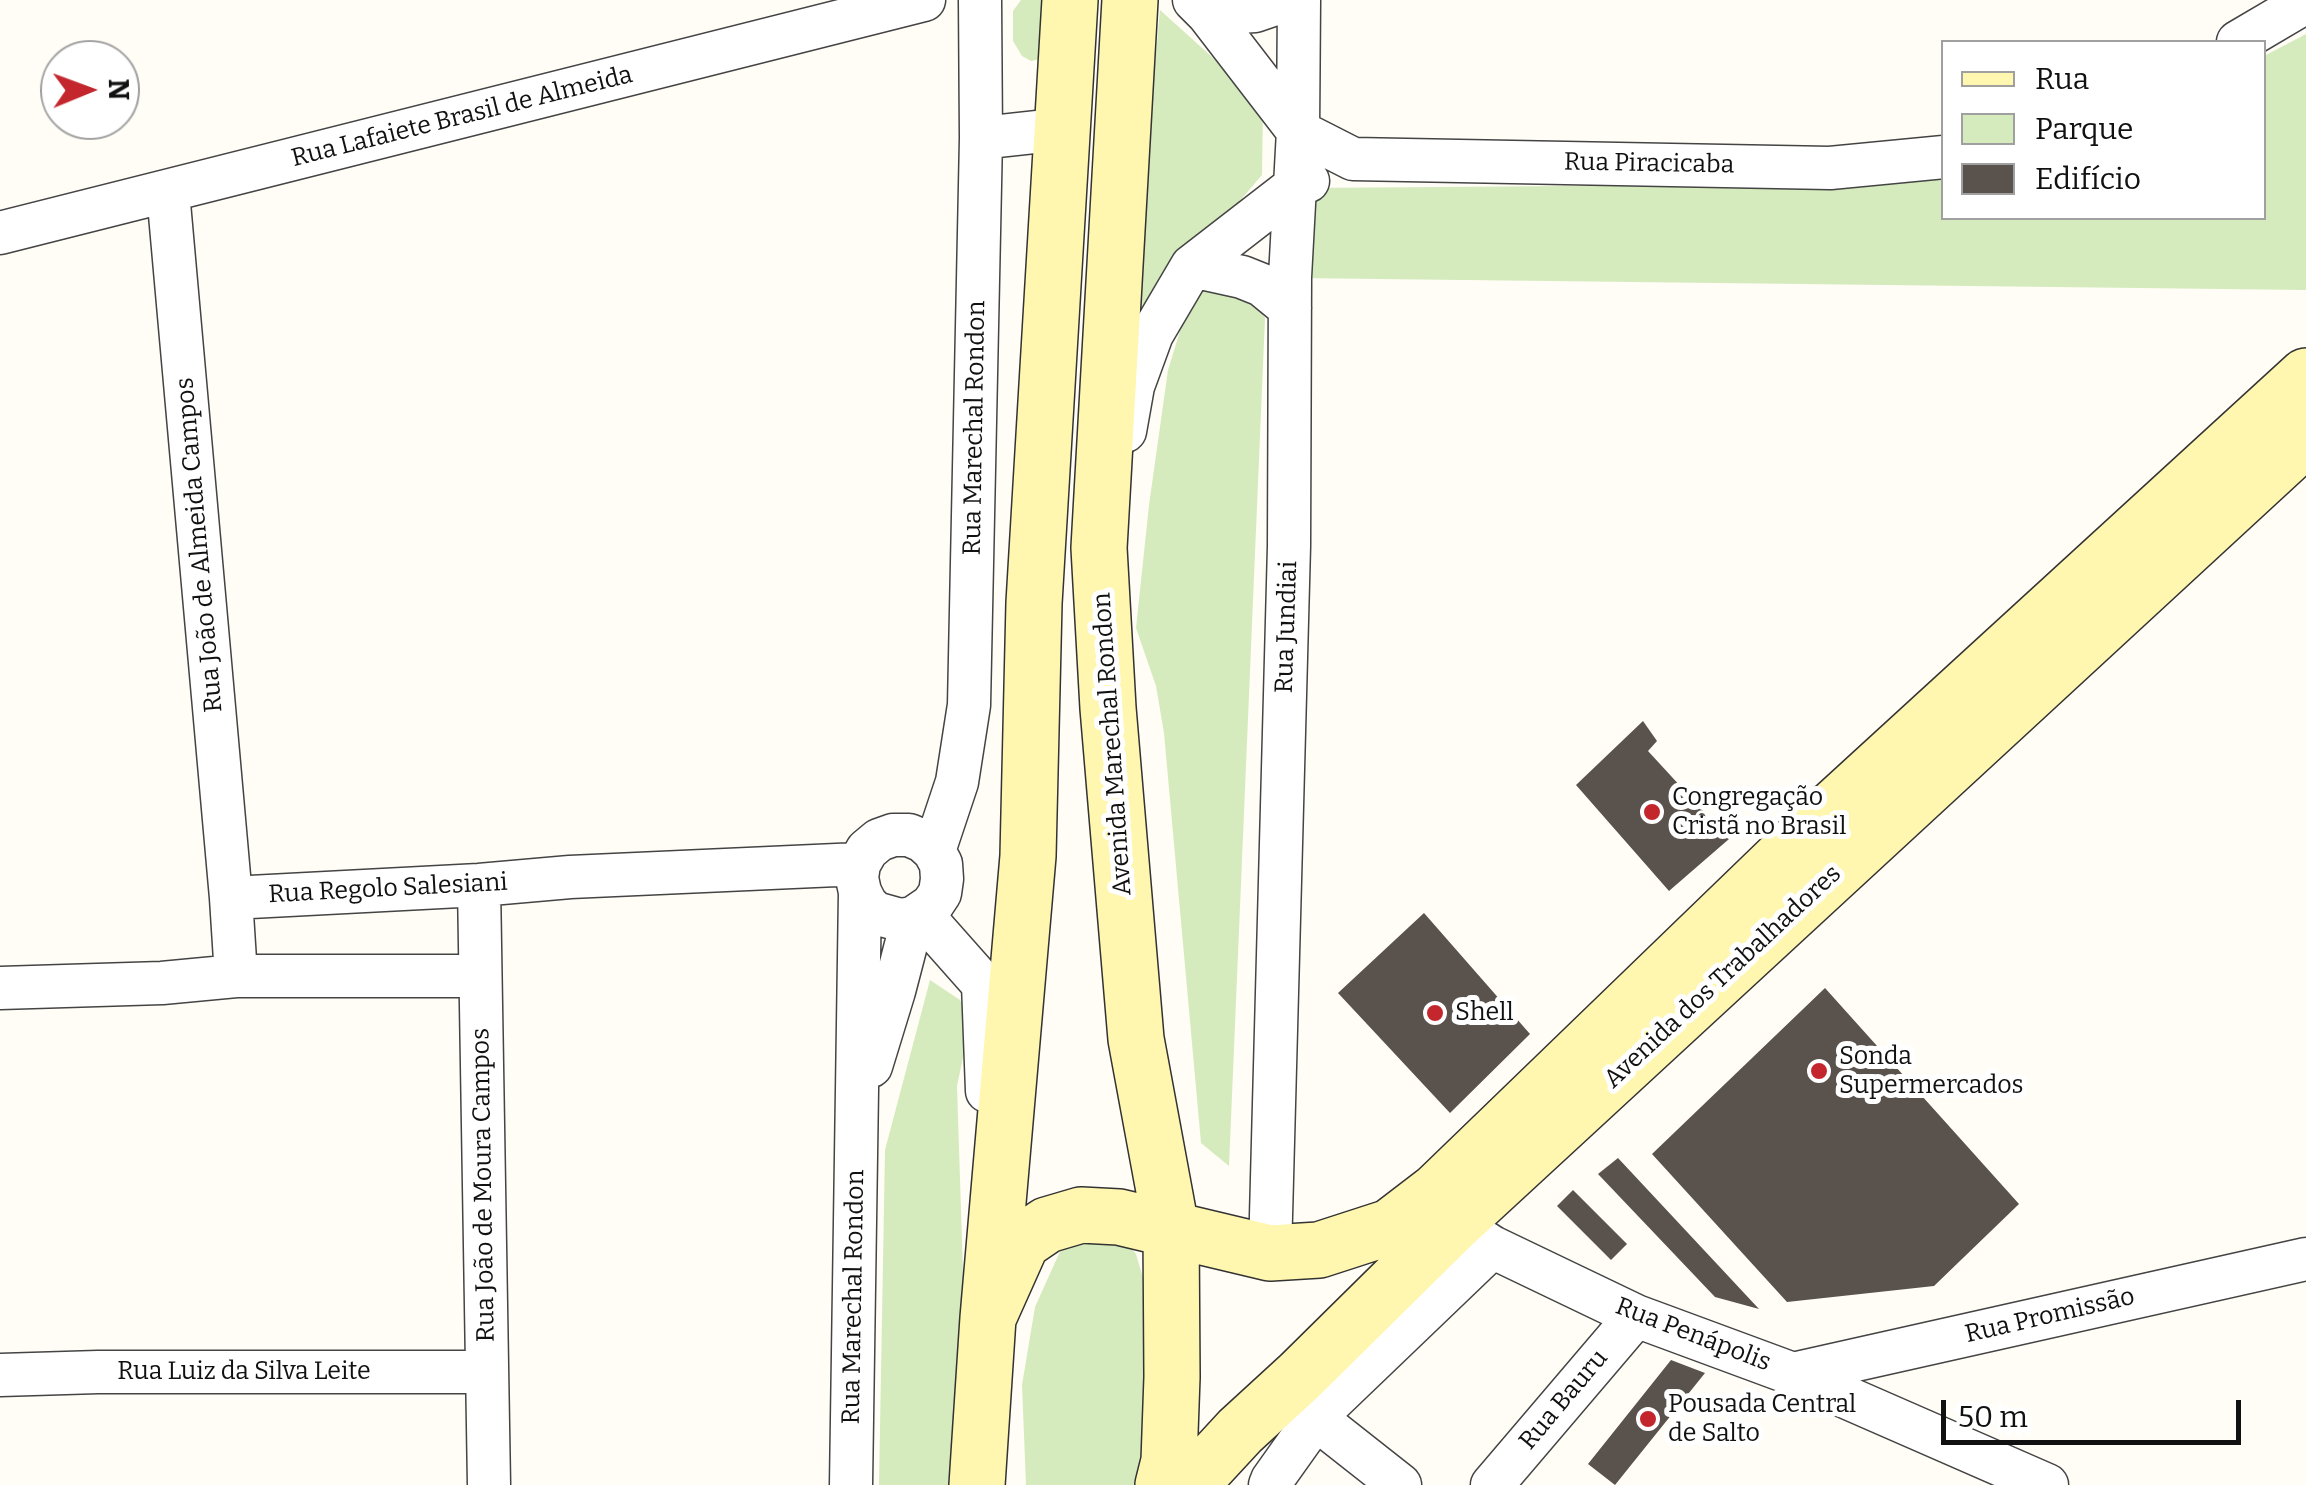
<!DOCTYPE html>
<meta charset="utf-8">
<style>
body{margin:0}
#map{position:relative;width:2306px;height:1485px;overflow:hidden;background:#fffdf5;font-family:Bitter,serif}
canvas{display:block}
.legend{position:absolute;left:1941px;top:40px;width:325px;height:180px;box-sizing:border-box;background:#fff;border:2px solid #a0a0a0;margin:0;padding:12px 18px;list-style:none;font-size:30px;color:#111}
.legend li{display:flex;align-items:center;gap:20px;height:50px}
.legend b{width:50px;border:2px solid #a0a0a0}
.north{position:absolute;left:40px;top:40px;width:100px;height:100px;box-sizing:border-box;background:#fff;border:2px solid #a0a0a0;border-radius:50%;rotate:89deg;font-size:28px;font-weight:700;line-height:40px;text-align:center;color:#111}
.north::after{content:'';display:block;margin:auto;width:35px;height:45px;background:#c4262e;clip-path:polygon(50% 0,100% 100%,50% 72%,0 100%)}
.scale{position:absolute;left:1941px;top:1400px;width:300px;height:45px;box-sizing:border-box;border:5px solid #111;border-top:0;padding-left:12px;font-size:30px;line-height:35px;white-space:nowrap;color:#111;-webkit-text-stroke:8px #fff;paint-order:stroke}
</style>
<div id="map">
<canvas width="2306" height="1485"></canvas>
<ul class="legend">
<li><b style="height:12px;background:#fff6b0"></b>Rua</li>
<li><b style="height:28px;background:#d5ebbd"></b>Parque</li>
<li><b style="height:28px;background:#5a524d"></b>Edifício</li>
</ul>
<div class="north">N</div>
<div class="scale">50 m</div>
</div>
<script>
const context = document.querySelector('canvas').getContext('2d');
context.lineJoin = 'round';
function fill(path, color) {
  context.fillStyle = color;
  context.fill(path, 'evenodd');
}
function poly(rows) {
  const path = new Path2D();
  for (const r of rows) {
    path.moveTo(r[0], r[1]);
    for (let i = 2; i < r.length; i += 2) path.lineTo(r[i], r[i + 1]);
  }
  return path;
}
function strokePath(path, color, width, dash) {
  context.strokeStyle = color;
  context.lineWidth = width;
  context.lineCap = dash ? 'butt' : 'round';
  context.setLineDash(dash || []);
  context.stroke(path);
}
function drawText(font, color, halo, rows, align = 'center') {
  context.font = font + ' Bitter,serif';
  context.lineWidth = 10;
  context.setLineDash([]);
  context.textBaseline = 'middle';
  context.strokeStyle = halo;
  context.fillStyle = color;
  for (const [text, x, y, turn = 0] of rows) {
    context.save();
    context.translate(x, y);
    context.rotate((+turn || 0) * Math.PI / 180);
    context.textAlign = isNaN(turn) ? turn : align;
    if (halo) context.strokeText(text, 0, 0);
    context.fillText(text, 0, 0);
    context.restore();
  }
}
fill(poly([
 [1021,0,1053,0,1053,56,1031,61,1022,56,1013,41,1013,11],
 [1160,10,1263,103,1262,175,1153,302,1133,309],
 [2306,34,2306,290,1296,278,1307,188,1832,184,1943,173,1944,218,2264,218,2264,56],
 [1205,282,1253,299,1265,318,1229,1166,1201,1143,1164,733,1156,686,1136,628,1149,505,1168,370,1184,318],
 [930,980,960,1000,970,1024,957,1086,963,1272,974,1332,968,1485,879,1485,885,1150],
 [1114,1228,1136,1254,1145,1285,1146,1485,1026,1485,1022,1385,1035,1307,1066,1238]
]), '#d5ebbd');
fill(poly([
 [1643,721,1657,741,1648,751,1729,839,1669,891,1576,785],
 [1424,913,1530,1034,1450,1113,1338,993],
 [1825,988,2019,1204,1934,1286,1787,1302,1652,1154],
 [1618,1158,1759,1309,1715,1297,1598,1174],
 [1573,1190,1627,1244,1611,1260,1557,1206],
 [1671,1360,1705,1373,1615,1485,1588,1464]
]), '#5a524d');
const street = poly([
 [1194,0,1208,14,1298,131,1353,159,1830,168,1944,157],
 [1208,14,1255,11,1287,0],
 [2238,42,2306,2],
 [981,138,1063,129],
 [168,192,231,898],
 [0,233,924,0],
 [1192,266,1242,277,1262,285,1290,308],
 [1125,431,1133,386,1152,334,1192,266,1294,187,1308,181],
 [934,851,957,782,969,705,981,138,980,0],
 [479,885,489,1485],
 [921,914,983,984,987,1091],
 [236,976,480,976],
 [0,988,162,983,236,976,231,898,479,885,570,877,859,864],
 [871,1066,894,991,913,918],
 [1455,1223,1492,1247,1636,1316,1793,1374,2047,1485],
 [1270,1253,1289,546,1290,277,1298,131,1299,0],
 [1793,1374,2306,1259],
 [0,1375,98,1372,487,1372],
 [1315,1418,1400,1485],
 [851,1485,860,892,857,878,859,864,867,850,879,840,893,835,909,835,923,841,934,851,941,864,942,879,940,893,932,905,913,918,900,920,875,913,866,904,860,892],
 [1270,1485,1272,1480,1321,1411,1492,1247],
 [1492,1485,1636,1316]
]);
const secondary = poly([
 [1130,0,1099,548,1108,708,1136,1039,1171,1228,1172,1377,1169,1461,1163,1485],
 [988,1318,1022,1242,1047,1225,1081,1215,1119,1217,1270,1253,1319,1250,1390,1227,1437,1191,1823,818,2306,376],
 [977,1485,988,1318,1028,856,1034,603,1070,0],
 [1193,1485,1204,1470,1240,1431,1300,1376,1455,1223,2306,438]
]);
strokePath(street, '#444', 45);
strokePath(secondary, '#333', 58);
strokePath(street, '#fff', 42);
strokePath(secondary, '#fff6b0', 55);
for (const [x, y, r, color] of [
 [1652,812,10,"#c4262e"],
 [1435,1013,10,"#c4262e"],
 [1819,1071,10,"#c4262e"],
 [1648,1419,10,"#c4262e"]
]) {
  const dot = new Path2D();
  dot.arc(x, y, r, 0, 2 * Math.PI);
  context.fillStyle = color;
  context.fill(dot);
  strokePath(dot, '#fff', 4);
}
drawText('25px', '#111', '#fff', [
 ["Rua Lafaiete Brasil de Almeida",462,117,-14],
 ["Rua Piracicaba",1649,164,1],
 ["Rua Marechal Rondon",975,428,-89],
 ["Rua João de Almeida Campos",200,545,-95],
 ["Rua Jundiai",1287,627,-88],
 ["Avenida Marechal Rondon",1113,744,-94],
 ["Rua Regolo Salesiani",388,889,-3],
 ["Avenida dos Trabalhadores",1723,977,-43],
 ["Rua João de Moura Campos",484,1185,-91],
 ["Rua Marechal Rondon",854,1297,-89],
 ["Rua Promissão",2050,1316,-13],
 ["Rua Penápolis",1693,1335,21],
 ["Rua Luiz da Silva Leite",244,1372],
 ["Rua Bauru",1564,1400,-50]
]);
drawText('25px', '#111', '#fff', [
 ["Congregação",1672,798],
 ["Cristã no Brasil",1672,827],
 ["Shell",1455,1013],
 ["Sonda",1839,1057],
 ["Supermercados",1839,1086],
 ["Pousada Central",1668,1405],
 ["de Salto",1668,1434]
], 'left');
</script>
